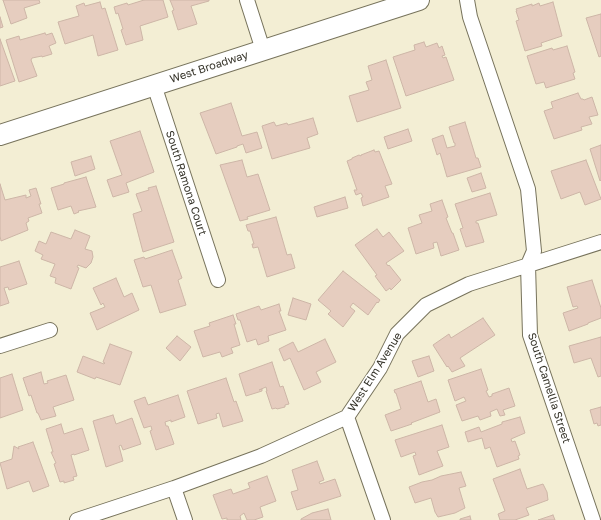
<!DOCTYPE html>
<style>
body{margin:0}
canvas{display:block;background:#f3eed4}
</style>
<canvas width="601" height="520"></canvas>
<script>
const context = document.querySelector('canvas').getContext('2d');
context.lineJoin = 'round';
function fill(path, color) {
  context.fillStyle = color;
  context.fill(path, 'evenodd');
}
function poly(rows) {
  const path = new Path2D();
  for (const r of rows) {
    path.moveTo(r[0], r[1]);
    for (let i = 2; i < r.length; i += 2) path.lineTo(r[i], r[i + 1]);
  }
  return path;
}
function strokePath(path, color, width, dash) {
  context.strokeStyle = color;
  context.lineWidth = width;
  context.lineCap = dash ? 'butt' : 'round';
  context.setLineDash(dash || []);
  context.stroke(path);
}
function drawText(font, color, halo, rows, align = 'center') {
  context.font = font + ' "Golos Text",sans-serif';
  context.lineWidth = 3;
  context.setLineDash([]);
  context.textBaseline = 'middle';
  context.strokeStyle = halo;
  context.fillStyle = color;
  for (const [text, x, y, turn = 0] of rows) {
    context.save();
    context.translate(x, y);
    context.rotate((+turn || 0) * Math.PI / 180);
    context.textAlign = isNaN(turn) ? turn : align;
    if (halo) context.strokeText(text, 0, 0);
    context.fillText(text, 0, 0);
    context.restore();
  }
}
const building = poly([
 [3,0,39,0,40,3,24,8,27,18,11,24,3,0],
 [144,0,163,0,168,17,140,26,143,40,126,45,121,30,123,29,118,13,116,14,114,7,127,3,128,5,144,0],
 [170,0,209,0,209,1,191,6,197,24,178,30,172,11,174,10,170,0],
 [100,2,102,9,105,8,118,50,98,56,93,35,65,44,58,22,79,16,76,6,84,3,85,6,100,2],
 [553,2,562,36,541,43,542,46,525,51,516,21,519,20,516,11,517,11,516,9,532,4,532,6,539,3,540,6,553,2],
 [601,14,601,56,599,57,586,18,601,14],
 [0,17,3,27,0,28,0,17],
 [45,33,46,35,52,33,56,43,49,46,52,54,42,57,42,56,32,58,31,60,37,76,19,82,6,40,19,36,20,40,45,33],
 [0,39,15,81,0,86,0,39],
 [424,42,426,47,437,43,439,48,442,46,445,55,442,56,443,58,446,57,454,80,406,96,393,57,415,50,414,45,424,42],
 [567,46,575,72,573,73,575,79,546,88,544,82,536,84,527,56,552,48,553,50,567,46],
 [386,60,401,108,357,122,349,96,369,90,366,82,372,80,368,66,386,60],
 [578,93,581,99,583,99,584,100,592,97,598,115,589,117,592,124,581,127,582,130,554,139,544,111,553,108,551,102,578,93],
 [231,103,242,136,257,132,262,148,246,153,243,144,237,146,237,147,216,154,200,113,231,103],
 [313,118,318,134,307,138,310,148,272,159,262,126,274,122,276,126,287,123,288,125,313,118],
 [465,122,476,158,478,158,481,167,447,177,440,153,437,155,432,139,443,135,447,148,455,146,455,143,454,143,449,127,465,122],
 [408,129,412,141,388,149,384,137,408,129],
 [140,131,154,172,126,183,129,192,113,197,107,180,122,175,110,141,140,131],
 [601,145,601,180,600,181,590,149,601,145],
 [374,150,375,152,379,151,392,184,385,186,389,197,363,206,361,198,363,197,361,193,356,195,354,190,357,190,347,161,352,159,352,158,359,155,361,156,361,155,374,150],
 [91,156,95,169,75,176,71,162,91,156],
 [242,160,247,177,258,174,270,210,247,217,248,219,240,221,220,165,242,160],
 [586,160,601,199,585,205,580,192,561,199,551,171,586,160],
 [481,173,486,188,472,192,467,178,481,173],
 [86,177,96,207,78,211,79,212,74,214,71,206,58,210,51,188,64,184,64,183,86,177],
 [0,184,5,200,26,195,26,198,31,196,29,190,36,188,41,204,39,204,42,213,28,218,29,221,26,223,28,230,1,241,0,236,0,184],
 [156,186,174,242,143,252,133,214,142,211,136,194,149,190,148,188,156,186],
 [490,193,497,215,476,221,476,223,478,223,484,242,466,247,460,229,463,228,455,204,490,193],
 [345,197,348,208,317,217,314,207,345,197],
 [442,200,448,217,446,218,452,233,453,233,459,250,441,256,437,242,433,243,434,248,416,254,408,228,422,223,419,215,432,211,430,204,442,200],
 [276,217,287,255,291,254,295,268,267,277,258,247,253,248,252,244,254,244,250,231,248,231,246,225,276,217],
 [377,229,383,237,389,232,404,251,386,263,388,266,389,265,401,280,391,290,390,288,386,291,375,276,377,275,355,245,377,229],
 [75,230,90,236,85,249,92,251,93,257,91,263,86,268,78,265,77,267,79,268,71,289,55,283,56,278,50,276,55,264,41,259,43,255,35,251,39,241,46,244,51,232,71,239,75,230],
 [172,250,182,278,178,280,186,305,160,313,151,285,143,287,134,260,144,257,145,259,172,250],
 [19,261,27,284,9,290,8,287,4,288,9,303,0,306,0,267,19,261],
 [343,271,380,300,378,303,377,302,368,315,353,303,350,307,355,311,343,327,328,314,331,311,318,300,343,271],
 [116,278,124,297,132,293,139,310,97,330,90,313,105,307,103,303,101,305,93,288,116,278],
 [592,280,601,308,601,318,588,323,588,324,569,331,563,313,578,308,577,306,573,307,567,287,592,280],
 [293,298,311,304,306,320,288,315,293,298],
 [279,304,281,311,279,311,286,330,268,336,269,341,258,345,256,339,247,342,240,320,238,320,236,314,259,306,261,310,279,304],
 [233,315,236,324,234,324,240,345,231,348,233,353,222,357,220,352,203,357,194,331,210,326,209,323,233,315],
 [483,318,495,335,460,358,465,366,452,372,448,366,447,367,433,345,449,334,451,338,483,318],
 [177,336,191,347,180,361,166,348,177,336],
 [601,337,601,376,598,377,591,358,574,363,569,346,601,337],
 [325,339,336,362,316,372,321,382,304,390,290,358,284,361,279,349,293,342,298,352,325,339],
 [110,344,132,352,120,385,96,377,95,379,77,372,83,356,104,364,105,363,103,362,110,344],
 [429,356,434,371,418,377,412,361,429,356],
 [272,362,280,387,283,386,289,404,285,405,285,407,277,409,276,408,272,409,266,391,267,391,266,387,259,390,262,389,262,391,246,396,239,374,272,362],
 [481,369,488,390,486,391,489,397,492,396,492,394,509,388,515,406,503,410,505,415,500,416,497,409,490,412,491,416,480,420,478,416,462,421,456,405,466,401,464,397,455,401,448,380,481,369],
 [41,372,44,384,48,383,47,381,66,375,74,400,53,407,56,416,41,420,38,413,37,413,31,395,29,396,23,378,41,372],
 [12,374,23,410,0,418,0,378,12,374],
 [226,378,234,402,236,401,243,421,223,427,219,413,216,414,217,418,198,424,187,391,226,378],
 [421,381,428,402,436,399,440,412,411,423,412,424,391,431,385,415,401,409,396,393,395,393,394,390,421,381],
 [178,395,185,417,171,422,171,420,165,422,166,426,168,426,174,444,156,450,150,431,152,430,151,426,144,428,134,401,145,397,148,405,178,395],
 [601,407,601,425,598,426,597,423,594,424,590,410,601,407],
 [113,415,116,424,132,418,141,444,123,450,121,445,119,446,123,461,106,467,93,421,113,415],
 [520,417,525,433,511,439,512,442,515,441,520,455,518,456,519,459,497,467,490,447,485,449,482,438,468,442,465,432,479,427,481,432,502,424,502,422,520,417],
 [61,424,64,434,82,428,89,450,74,455,74,454,71,455,77,476,73,477,74,480,64,483,64,481,60,482,54,464,56,463,51,452,53,452,46,429,61,424],
 [442,425,449,447,437,451,443,466,419,475,413,456,416,455,415,452,401,457,395,440,442,425],
 [33,442,49,486,33,492,29,481,7,489,0,463,12,459,14,446,19,449,18,447,33,442],
 [317,461,324,480,319,482,320,484,335,479,341,496,297,510,291,492,298,490,292,470,317,461],
 [520,469,527,489,543,484,547,492,548,500,526,508,529,515,515,520,500,520,498,514,505,511,493,479,520,469],
 [461,472,466,486,459,488,465,508,455,513,438,517,435,512,431,498,415,503,409,487,422,482,432,480,441,476,461,472],
 [267,476,276,501,260,507,263,517,254,520,247,520,244,513,240,516,241,520,227,520,227,518,222,519,213,495,231,489,233,494,250,488,248,483,267,476],
 [328,509,331,520,301,520,301,519,312,513,328,509],
 [553,515,555,520,538,520,553,515],
 [470,516,471,520,460,520,460,519,470,516]
]);
fill(building, '#e6cdbf');
strokePath(building, '#cdb6a7', 1);
const minor = poly([
 [247,0,263,50],
 [467,0,470,17,528,189,534,251,528,265,530,335,593,520],
 [154,85,218,280],
 [0,346,50,330],
 [347,417,383,520],
 [174,488,185,520],
 [77,520,174,488,261,456,347,417,380,368,397,334,426,305,469,284,601,242]
]);
const secondary = poly([
 [0,135,419,0]
]);
strokePath(minor, '#77735c', 16);
strokePath(secondary, '#77735c', 22);
strokePath(minor, '#fff', 14);
strokePath(secondary, '#fff', 20);
drawText('11px', '#353329', '#fff', [
 ["West Broadway",209,67,-18],
 ["South Ramona Court",186,183,72],
 ["West Elm Avenue",375,372,-58],
 ["South Camellia Street",549,388,72]
]);
</script>
